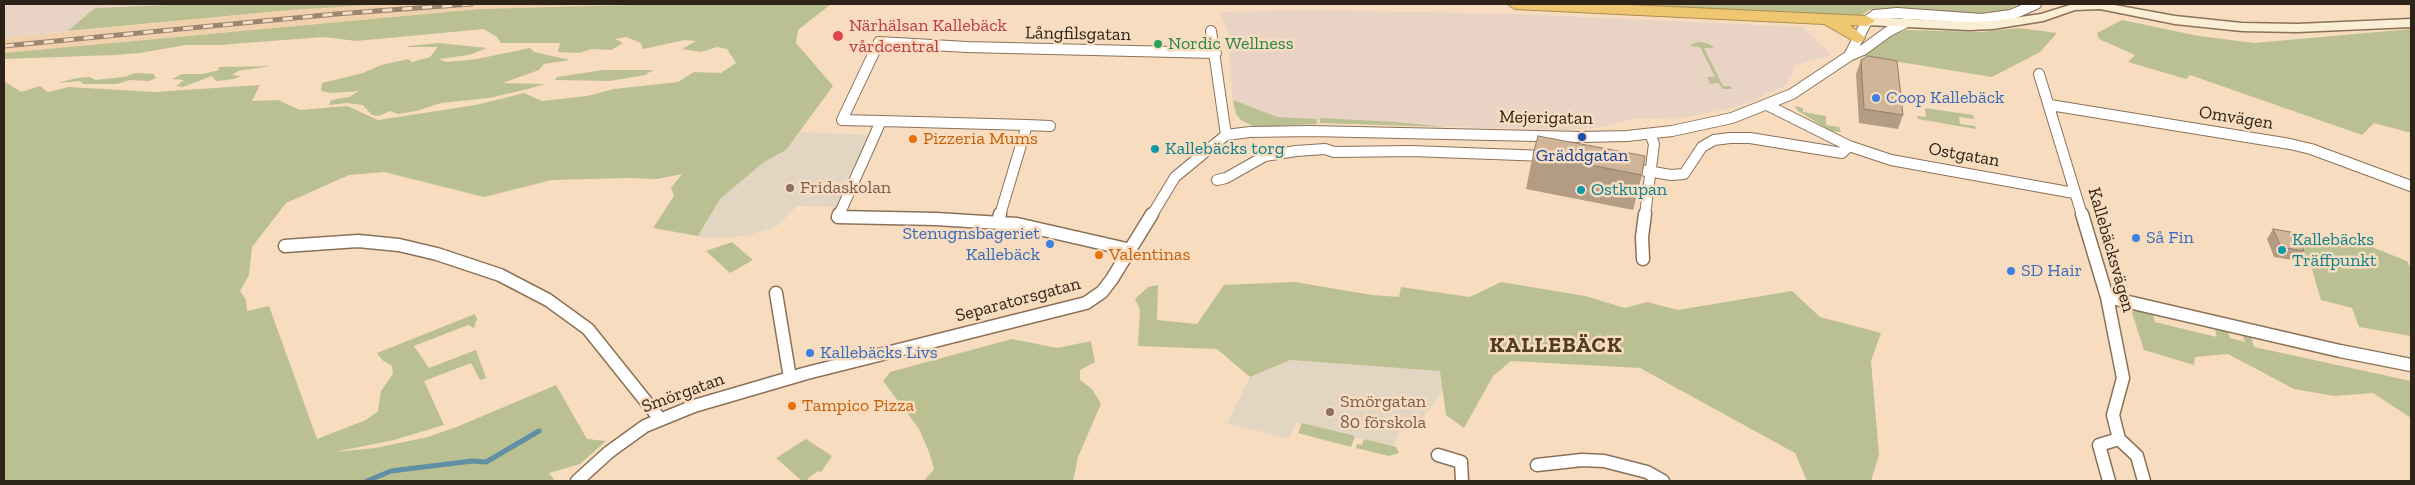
<!DOCTYPE html>
<meta charset="utf-8">
<style>
body{margin:0}
#map{position:relative;width:2415px;height:485px;overflow:hidden;background:#f8dcbf;font-family:"Zilla Slab",serif}
canvas{display:block}
.frame{position:absolute;inset:0;border:5px solid #2d2318;pointer-events:none}
</style>
<div id="map">
<canvas width="2415" height="485"></canvas>
<div class="frame"></div>
</div>
<script>
const context = document.querySelector('canvas').getContext('2d');
context.lineJoin = 'round';
function fill(path, color) {
  context.fillStyle = color;
  context.fill(path, 'evenodd');
}
function poly(rows) {
  const path = new Path2D();
  for (const r of rows) {
    path.moveTo(r[0], r[1]);
    for (let i = 2; i < r.length; i += 2) path.lineTo(r[i], r[i + 1]);
  }
  return path;
}
function strokePath(path, color, width, dash) {
  context.strokeStyle = color;
  context.lineWidth = width;
  context.lineCap = dash ? 'butt' : 'round';
  context.setLineDash(dash || []);
  context.stroke(path);
}
function drawText(font, color, halo, rows, align = 'center') {
  context.font = font + ' "Zilla Slab",serif';
  context.lineWidth = 5;
  context.setLineDash([]);
  context.textBaseline = 'middle';
  context.strokeStyle = halo;
  context.fillStyle = color;
  for (const [text, x, y, turn = 0] of rows) {
    context.save();
    context.translate(x, y);
    context.rotate((+turn || 0) * Math.PI / 180);
    context.textAlign = isNaN(turn) ? turn : align;
    if (halo) context.strokeText(text, 0, 0);
    context.fillText(text, 0, 0);
    context.restore();
  }
}
fill(poly([
 [387,4,668,4,480,9,4,53,4,38,290,10]
]), '#f1d0ae');
fill(poly([
 [4,4,171,4,168,6,95,8,68,31,4,38],
 [1307,10,1516,14,1803,27,1832,55,1797,65,1793,69,1793,74,1786,85,1748,103,1728,109,1680,118,1633,119,1604,127,1567,130,1320,123,1255,127,1241,120,1233,107,1228,32,1220,12]
]), '#e8d3c5');
fill(poly([
 [800,132,870,135,837,207,797,206,777,226,746,236,706,238,698,236,720,199,764,162,786,150],
 [1290,360,1440,371,1444,389,1415,429,1398,432,1393,447,1296,423,1289,439,1227,423,1250,377]
]), '#e2d6c2');
fill(poly([
 [194,4,387,4,290,10,68,31,95,8],
 [668,4,831,4,798,30,796,43,833,86,786,150,764,162,720,199,698,236,653,228,674,196,671,188,682,174,657,179,628,178,552,180,484,197,384,172,349,175,286,203,252,247,249,275,240,291,246,300,247,311,269,306,317,439,366,420,378,411,381,391,393,374,392,366,382,360,377,353,475,314,477,319,474,328,468,325,414,346,429,368,476,350,486,378,480,380,471,363,424,381,444,425,394,440,335,452,375,448,428,437,459,426,556,385,587,439,606,441,580,464,549,473,555,481,4,481,4,81,21,92,40,86,48,92,69,87,154,92,260,85,252,101,278,100,300,110,347,106,378,120,476,105,524,93,542,101,587,96,614,89,678,82,694,72,721,73,736,63,727,49,717,47,701,52,682,49,696,41,685,40,643,49,641,43,626,37,615,39,623,43,611,50,592,49,579,53,558,52,560,43,501,43,497,37,484,29,356,41,324,37,219,45,186,45,140,53,114,55,4,59,4,53,480,9],
 [1592,4,2019,4,2001,13,1966,17,1895,9,1869,10,1859,17],
 [2122,20,2199,36,2254,43,2411,29,2411,133,2374,123,2362,135,2190,75,2186,79,2128,62,2135,55,2099,39,2097,33],
 [2019,28,2057,33,2040,52,1992,77,1863,56,1895,34,1906,30,1982,32],
 [1700,42,1709,44,1714,48,1704,48,1723,86,1731,86,1731,89,1723,89,1718,83,1710,84,1707,77,1715,77,1700,47,1690,46,1694,43],
 [439,43,487,48,469,55,439,59,446,62,477,59,530,48,534,52,570,60,544,64,539,70,503,83,544,84,528,89,489,98,441,103,416,111,398,114,390,111,379,116,372,115,363,105,346,103,329,105,331,100,349,97,359,91,331,93,321,91,322,83,363,73,381,65,408,59,412,62,430,57,438,47,407,47,408,46],
 [270,66,238,71,232,75,241,76,234,79,216,81,212,76,183,87,176,86,184,80,172,79,182,74,203,74,219,70,218,67],
 [603,70,653,70,645,75,610,81,555,80,557,77],
 [136,73,154,74,156,78,149,81,129,80,117,84,83,84,80,81,57,83,77,78,90,77,95,80,124,77],
 [1233,100,1277,117,1316,119,1317,124,1255,127,1241,120,1236,114],
 [1795,106,1803,108,1803,112,1826,116,1826,125,1839,127,1841,132,1831,131,1798,111],
 [1925,108,1973,115,1974,119,1959,117,1960,124,1975,126,1976,129,1918,119,1917,116,1926,117],
 [1320,118,1395,122,1447,127,1320,123],
 [2294,233,2372,247,2407,261,2411,269,2411,336,2359,327,2352,308,2321,300,2311,266],
 [732,242,753,260,730,273,706,251],
 [1295,282,1372,295,1399,297,1401,287,1470,297,1501,282,1585,296,1625,308,1647,302,1678,310,1792,291,1820,317,1881,333,1871,361,1879,455,1871,481,1807,481,1795,453,1640,368,1511,361,1493,376,1464,428,1446,415,1440,371,1290,360,1250,377,1217,349,1138,346,1140,310,1135,299,1148,287,1158,285,1157,320,1197,324,1224,285],
 [2135,309,2152,311,2155,322,2217,337,2214,326,2227,329,2230,338,2245,342,2242,333,2251,335,2254,347,2411,381,2411,418,2373,393,2334,396,2294,389,2228,354,2195,357,2194,365,2144,350,2132,313],
 [1012,339,1057,348,1091,341,1095,362,1080,370,1080,380,1092,389,1101,404,1078,457,1073,481,924,481,934,469,929,452,919,429,883,381,890,372],
 [1302,423,1355,436,1351,447,1298,433],
 [806,439,832,456,821,472,818,471,807,479,810,481,802,481,776,458],
 [1364,439,1396,447,1399,453,1389,456,1356,448,1357,444,1362,445]
]), '#bac091');
strokePath(poly([
 [367,481,391,471,472,461,486,462,539,431]
]), '#608fa6', 5);
const minorFar1 = poly([
 [1211,31,1226,135],
 [1849,56,1867,21,1875,15,1897,13,1982,19,2011,15,2036,4],
 [2039,74,2082,215],
 [1767,105,1849,146,1891,160,2074,193],
 [2050,105,2290,144,2311,149,2411,186],
 [881,121,842,120,879,42,967,47,1216,53],
 [1226,135,1250,132,1311,131,1582,137,1627,136,1672,131,1732,118,1792,94,1849,56,1863,50,1889,31,1905,23],
 [1629,168,1671,175,1684,174,1702,147,1714,140,1730,138,1750,138,1842,153,1849,146],
 [1217,180,1226,178,1265,156,1296,151,1325,149,1334,152,1411,151,1546,156],
 [839,215,881,121,1027,125],
 [1000,215,1027,125,1050,126],
 [1152,215,1175,177,1226,135],
 [1645,215,1654,144,1650,134]
]);
const minor = poly([
 [839,214,838,217,936,219,1017,224,1131,250],
 [2082,214,2107,297,2123,378,2113,415,2119,439,2137,456,2144,481],
 [998,222,1000,214],
 [285,246,358,241,399,245,437,254,500,275,548,300,588,329,660,419],
 [1643,259,1642,237,1645,214],
 [776,293,790,378],
 [2107,297,2340,351,2411,365],
 [1438,455,1461,462,1462,481],
 [1537,465,1582,460,1604,461,1647,472,1663,481],
 [577,481,609,452,645,426,694,406,807,373,1086,303,1102,292,1112,279,1152,214],
 [2109,481,2099,445,2119,439]
]);
const secondary = poly([
 [2073,4,2109,4,2175,16,2242,23,2297,24,2411,19,2411,27,2297,32,2242,31,2175,24,2100,9,2075,10,2043,21,1993,29,1969,30,1867,25,1861,21,1867,17,1969,22,1993,21,2041,14,2073,4]
]);
const motorway = poly([
 [1507,4,1607,4,1867,16,1875,21,1867,26,1850,25,1865,38,1863,41,1857,43,1824,24,1515,9,1507,4]
]);
strokePath(minorFar1, '#8a7258', 12);
strokePath(minor, '#8a7258', 15);
strokePath(secondary, '#8a7258', 3);
strokePath(motorway, '#ab8e51', 2);
strokePath(minorFar1, '#fff', 10);
strokePath(minor, '#fff', 12);
fill(secondary, '#faeed4');
fill(motorway, '#efc770');
const rail = poly([
 [4,46,336,14,471,4]
]);
strokePath(rail, '#9a8671', 5);
strokePath(rail, '#f8dcbf', 3, [10]);
fill(poly([
 [1861,60,1903,115,1898,129,1859,123,1856,74],
 [1533,154,1642,175,1633,210,1526,189],
 [2273,229,2304,251,2297,261,2274,257,2267,239]
]), '#b39c84');
const building = poly([
 [1868,56,1897,61,1903,115,1864,109,1861,60,1868,56],
 [1538,136,1645,156,1642,175,1533,154,1538,136],
 [2273,229,2296,233,2304,251,2281,247,2273,229]
]);
fill(building, '#d0b599');
strokePath(building, '#927f6b', 1);
for (const [x, y, r, color] of [
 [838,36,6,"#e0444e"],
 [1158,44,5,"#2e9e5b"],
 [1876,98,5,"#3f7fe0"],
 [1582,137,5,"#1a4fb4"],
 [913,139,5,"#e8710a"],
 [1155,149,5,"#0f9aa8"],
 [790,188,5,"#8d6e63"],
 [1581,190,5,"#0f9aa8"],
 [2136,238,5,"#3f7fe0"],
 [1050,244,5,"#3f7fe0"],
 [2282,250,5,"#0f9aa8"],
 [1099,255,5,"#e8710a"],
 [2011,271,5,"#3f7fe0"],
 [810,353,5,"#3f7fe0"],
 [792,406,5,"#e8710a"],
 [1330,412,5,"#8d6e63"]
]) {
  const dot = new Path2D();
  dot.arc(x, y, r, 0, 2 * Math.PI);
  context.fillStyle = color;
  context.fill(dot);
  strokePath(dot, '#f8dcbf', 2);
}
drawText('18px', '#be3a42', '#f8dcbf', [
 ["Närhälsan Kallebäck",849,26],
 ["vårdcentral",849,47]
], 'left');
drawText('18px', '#2d2318', '#f8dcbf', [
 ["Långfilsgatan",1078,34,1],
 ["Mejerigatan",1546,118,1],
 ["Omvägen",2236,118,9],
 ["Ostgatan",1964,155,10],
 ["Kallebäcksvägen",2111,250,74],
 ["Separatorsgatan",1018,300,-15],
 ["Smörgatan",683,393,-20]
]);
drawText('18px', '#27864d', '#f8dcbf', [
 ["Nordic Wellness",1168,44]
], 'left');
drawText('18px', '#366cbe', '#f8dcbf', [
 ["Coop Kallebäck",1886,98],
 ["Stenugnsbageriet",1040,234,"right"],
 ["Kallebäck",1040,255,"right"],
 ["Så Fin",2146,238],
 ["SD Hair",2021,271],
 ["Kallebäcks Livs",820,353]
], 'left');
drawText('18px', '#c56008', '#f8dcbf', [
 ["Pizzeria Mums",923,139],
 ["Valentinas",1109,255],
 ["Tampico Pizza",802,406]
], 'left');
drawText('18px', '#0d838f', '#f8dcbf', [
 ["Kallebäcks torg",1165,149],
 ["Ostkupan",1591,190],
 ["Kallebäcks",2292,240],
 ["Träffpunkt",2292,261]
], 'left');
drawText('18px', '#164399', '#f8dcbf', [
 ["Gräddgatan",1582,156]
]);
drawText('18px', '#785e54', '#f8dcbf', [
 ["Fridaskolan",800,188],
 ["Smörgatan",1340,402],
 ["80 förskola",1340,423]
], 'left');
context.letterSpacing = '1px';
drawText('bold 22px', '#523d24', '#f8dcbf', [
 ["KALLEBÄCK",1556,346]
]);
context.letterSpacing = '0px';
</script>
